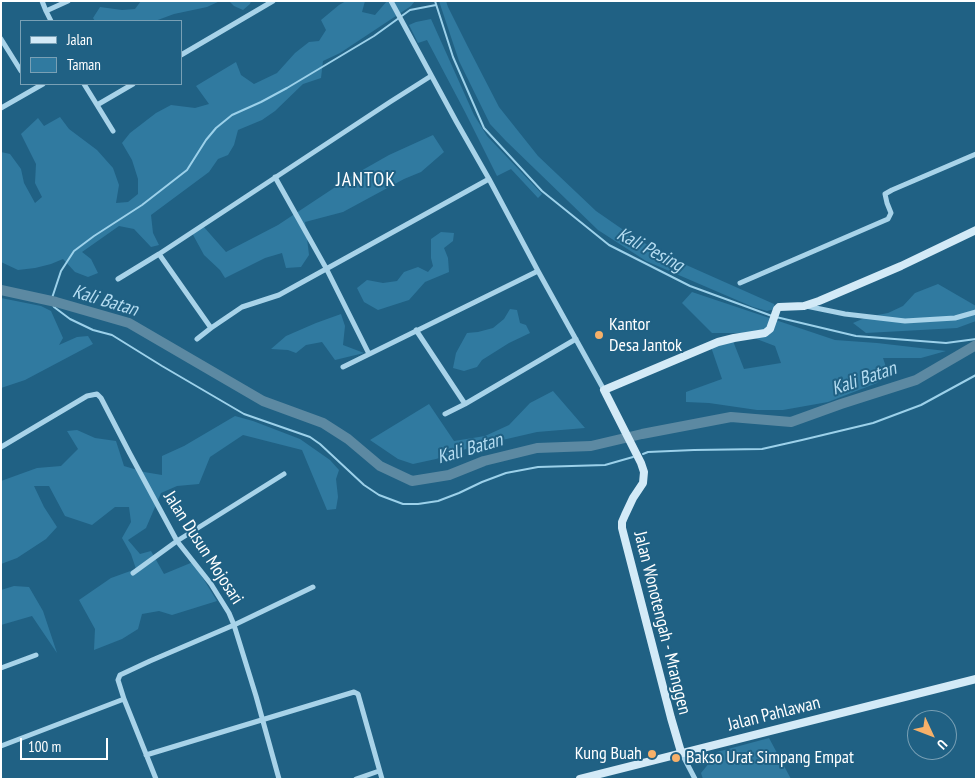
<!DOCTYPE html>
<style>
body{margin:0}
#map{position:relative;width:977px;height:780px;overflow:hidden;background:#206184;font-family:"PT Sans Narrow",sans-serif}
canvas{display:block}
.frame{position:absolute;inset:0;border:2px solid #fff;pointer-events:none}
.legend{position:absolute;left:20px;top:20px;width:162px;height:65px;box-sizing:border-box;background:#206184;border:1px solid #79a0b5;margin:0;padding:6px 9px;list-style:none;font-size:15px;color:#fff}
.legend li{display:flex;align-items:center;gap:10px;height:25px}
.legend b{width:25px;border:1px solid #79a0b5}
.north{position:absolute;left:907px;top:710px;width:50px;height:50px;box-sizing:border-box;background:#206184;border:1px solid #79a0b5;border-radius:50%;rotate:133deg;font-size:14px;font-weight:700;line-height:20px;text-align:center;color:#fff}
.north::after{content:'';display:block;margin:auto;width:18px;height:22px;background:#f6b069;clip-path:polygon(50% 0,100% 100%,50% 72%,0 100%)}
.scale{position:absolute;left:20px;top:738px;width:88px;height:22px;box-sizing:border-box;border:2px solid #fff;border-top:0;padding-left:6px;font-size:15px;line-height:18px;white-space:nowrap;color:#fff;-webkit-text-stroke:4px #206184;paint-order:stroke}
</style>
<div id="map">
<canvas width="977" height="780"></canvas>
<div class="frame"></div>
<ul class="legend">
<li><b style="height:6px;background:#d3eaf7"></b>Jalan</li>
<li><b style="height:14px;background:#307aa0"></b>Taman</li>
</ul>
<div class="north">U</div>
<div class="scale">100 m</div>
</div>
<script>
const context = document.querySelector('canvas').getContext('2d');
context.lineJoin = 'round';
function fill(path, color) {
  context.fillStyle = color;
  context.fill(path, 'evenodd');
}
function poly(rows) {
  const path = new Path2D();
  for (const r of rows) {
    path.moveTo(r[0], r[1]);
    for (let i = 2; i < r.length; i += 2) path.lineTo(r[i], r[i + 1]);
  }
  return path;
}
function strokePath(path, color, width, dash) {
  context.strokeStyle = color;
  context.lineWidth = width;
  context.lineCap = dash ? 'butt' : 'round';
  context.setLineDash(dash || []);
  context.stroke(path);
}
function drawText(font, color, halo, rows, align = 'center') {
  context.font = font + ' "PT Sans Narrow",sans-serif';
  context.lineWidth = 4;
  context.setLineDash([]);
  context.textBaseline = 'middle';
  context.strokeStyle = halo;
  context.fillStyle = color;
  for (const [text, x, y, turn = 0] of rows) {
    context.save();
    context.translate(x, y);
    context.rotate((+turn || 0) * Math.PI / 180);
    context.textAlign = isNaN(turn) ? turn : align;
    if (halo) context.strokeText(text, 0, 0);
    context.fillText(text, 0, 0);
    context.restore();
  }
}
fill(poly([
 [141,1,220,1,207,7,174,14,155,21,95,21,93,18,100,7,122,10,135,9],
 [229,1,251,1,250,4,243,10,234,6],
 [346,1,365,1,362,12,375,15,387,1,415,1,411,6,340,53,323,61,321,78,303,84,275,111,262,120,238,130,234,145,228,155,218,159,209,172,151,215,153,233,159,245,151,247,134,229,119,226,82,252,91,259,98,273,88,277,75,272,63,259,51,264,35,268,18,270,1,262,1,152,10,154,21,169,24,183,35,203,42,197,35,183,36,164,21,134,38,118,44,126,60,117,69,129,97,150,113,168,119,185,116,203,128,202,138,194,138,179,132,160,122,143,130,133,156,113,171,105,195,108,209,104,196,86,236,62,241,75,254,84,277,73,295,53,309,42,319,41,326,30,321,20,339,5],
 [439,1,446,1,448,7,467,45,499,107,538,156,596,211,635,238,684,264,774,304,775,309,767,311,753,307,646,261,598,230,506,141,490,124,459,61],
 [431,19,474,115,487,136,542,194,538,198,511,169,497,176,465,112,427,40,418,43,409,25,416,22],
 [433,135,444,152,421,172,404,179,343,212,305,222,309,255,301,267,286,268,282,253,265,258,225,278,220,270,204,255,192,233,203,226,226,252,278,225,352,176,389,155],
 [441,232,454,233,453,241,444,248,448,258,449,272,425,282,409,300,378,310,364,302,357,288,367,280,383,283,397,281,404,272,418,267,428,272,433,266,431,258,431,239],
 [938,284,976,306,976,321,957,328,866,333,853,323,867,317,888,313,903,306,915,293],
 [692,292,835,340,877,343,946,351,921,358,883,358,887,370,877,383,828,402,783,410,757,410,709,403,686,402,686,392,722,379,711,347,733,341,744,369,781,363,775,346,741,333,712,333,682,303],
 [1,298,41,306,51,311,63,338,59,345,77,337,88,336,93,344,25,380,1,388],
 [510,309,517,310,520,323,526,325,530,333,509,343,482,360,477,367,464,371,453,368,456,353,467,333,478,332,493,328,504,319],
 [341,314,345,326,343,345,364,353,335,360,322,342,306,345,296,353,288,350,271,349,286,336,316,323],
 [553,391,585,428,537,432,472,447,436,459,413,464,398,459,370,440,429,404,454,441,485,436,509,425,530,403],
 [235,416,253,421,300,439,330,460,339,470,336,479,338,497,336,509,327,510,302,450,243,435,210,457,199,484,177,486,161,493,146,528,128,540,140,554,151,551,164,574,193,562,217,601,172,615,159,611,142,614,138,629,122,639,94,650,95,629,79,600,111,578,136,569,131,554,122,538,131,522,129,507,115,507,92,525,65,516,49,486,34,486,44,507,57,527,46,539,17,558,1,564,1,481,37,468,61,466,78,449,67,431,77,430,95,438,116,441,124,466,144,472,162,475,162,456,184,446],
 [14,586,29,587,43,611,57,653,32,616,1,625,1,590],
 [769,738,791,779,703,779,701,773,710,762,717,752]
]), '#307aa0');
strokePath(poly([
 [435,1,453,57,484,128,542,191,609,245,690,286,772,316],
 [436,5,410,10,374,36,287,88,261,102,232,115,216,128,206,140,187,170,142,205,94,236,74,251,61,271,51,301,54,307,70,319,93,330,112,335,162,366,244,414,310,437,320,444,364,485,379,495,403,504,418,504,438,501,459,493,482,482,506,473,538,467,605,465,633,457],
 [776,317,856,336,946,343,976,339],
 [643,454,648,452,694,450,762,449,802,440,873,423,921,405,976,375]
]), '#9cd1ea', 2);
strokePath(poly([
 [1,290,56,302,129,323,263,401,323,423,348,439,380,466,412,481,449,475,484,461,537,448,591,446,642,434,731,417,791,422,841,404,916,380,976,345]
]), '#5c89a2', 10);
strokePath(poly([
 [42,1,46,11],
 [391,1,456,121,489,179,538,271,604,390],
 [51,21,46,11,68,1],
 [1,39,21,71],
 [181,55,273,1],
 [84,84,97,105,133,84],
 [97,105,113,131],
 [1,108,43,84],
 [275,177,326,268,369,354],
 [159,254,211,328],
 [118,279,159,254,390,102,431,76],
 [740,283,888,219,891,213,887,203,885,194,892,190,976,154],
 [806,306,845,314,905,321,955,318,976,312],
 [416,330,465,404,576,339],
 [197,339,211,328,242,307,279,295,489,179],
 [343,367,538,271],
 [445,414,465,404],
 [1,447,87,396,97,394,101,398,129,452,177,541,211,584,229,613,234,625,256,696,279,779],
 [133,573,177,541,284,474],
 [1,668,36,655],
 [1,746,124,699],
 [681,752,695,779],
 [146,755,354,692,358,694,382,779],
 [156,779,124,699,118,680,120,675,150,661,234,625,313,587],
 [356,779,379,771]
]), '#a8d3e9', 5);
strokePath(poly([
 [681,752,671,718,622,528,622,522,625,515,633,498,643,483,644,472,641,463,604,390,718,342,734,338,765,333,770,329,777,309,779,307,804,306,819,301,901,266,976,230],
 [580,779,976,679]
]), '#d3eaf7', 8);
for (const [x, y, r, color] of [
 [599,335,5,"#f6b069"],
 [652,754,5,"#f6b069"],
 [676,758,5,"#f6b069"]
]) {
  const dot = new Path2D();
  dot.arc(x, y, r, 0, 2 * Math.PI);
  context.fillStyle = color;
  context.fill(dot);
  strokePath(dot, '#206184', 2);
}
drawText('18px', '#fff', '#206184', [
 ["Kantor",609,325],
 ["Desa Jantok",609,346],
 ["Kung Buah",642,754,"right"],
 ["Bakso Urat Simpang Empat",686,758]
], 'left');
drawText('18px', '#fff', '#206184', [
 ["Jalan Dusun Mojosari",203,548,57],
 ["Jalan Wonotengah - Mranggen",662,623,76],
 ["Jalan Pahlawan",774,714,-14]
]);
drawText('italic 19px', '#b4dcf1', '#206184', [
 ["Kali Pesing",650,250,28],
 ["Kali Batan",105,301,17],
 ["Kali Batan",864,379,-19],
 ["Kali Batan",470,449,-16]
]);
context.letterSpacing = '1px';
drawText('20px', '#fff', '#206184', [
 ["JANTOK",366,180]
]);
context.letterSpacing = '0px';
</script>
